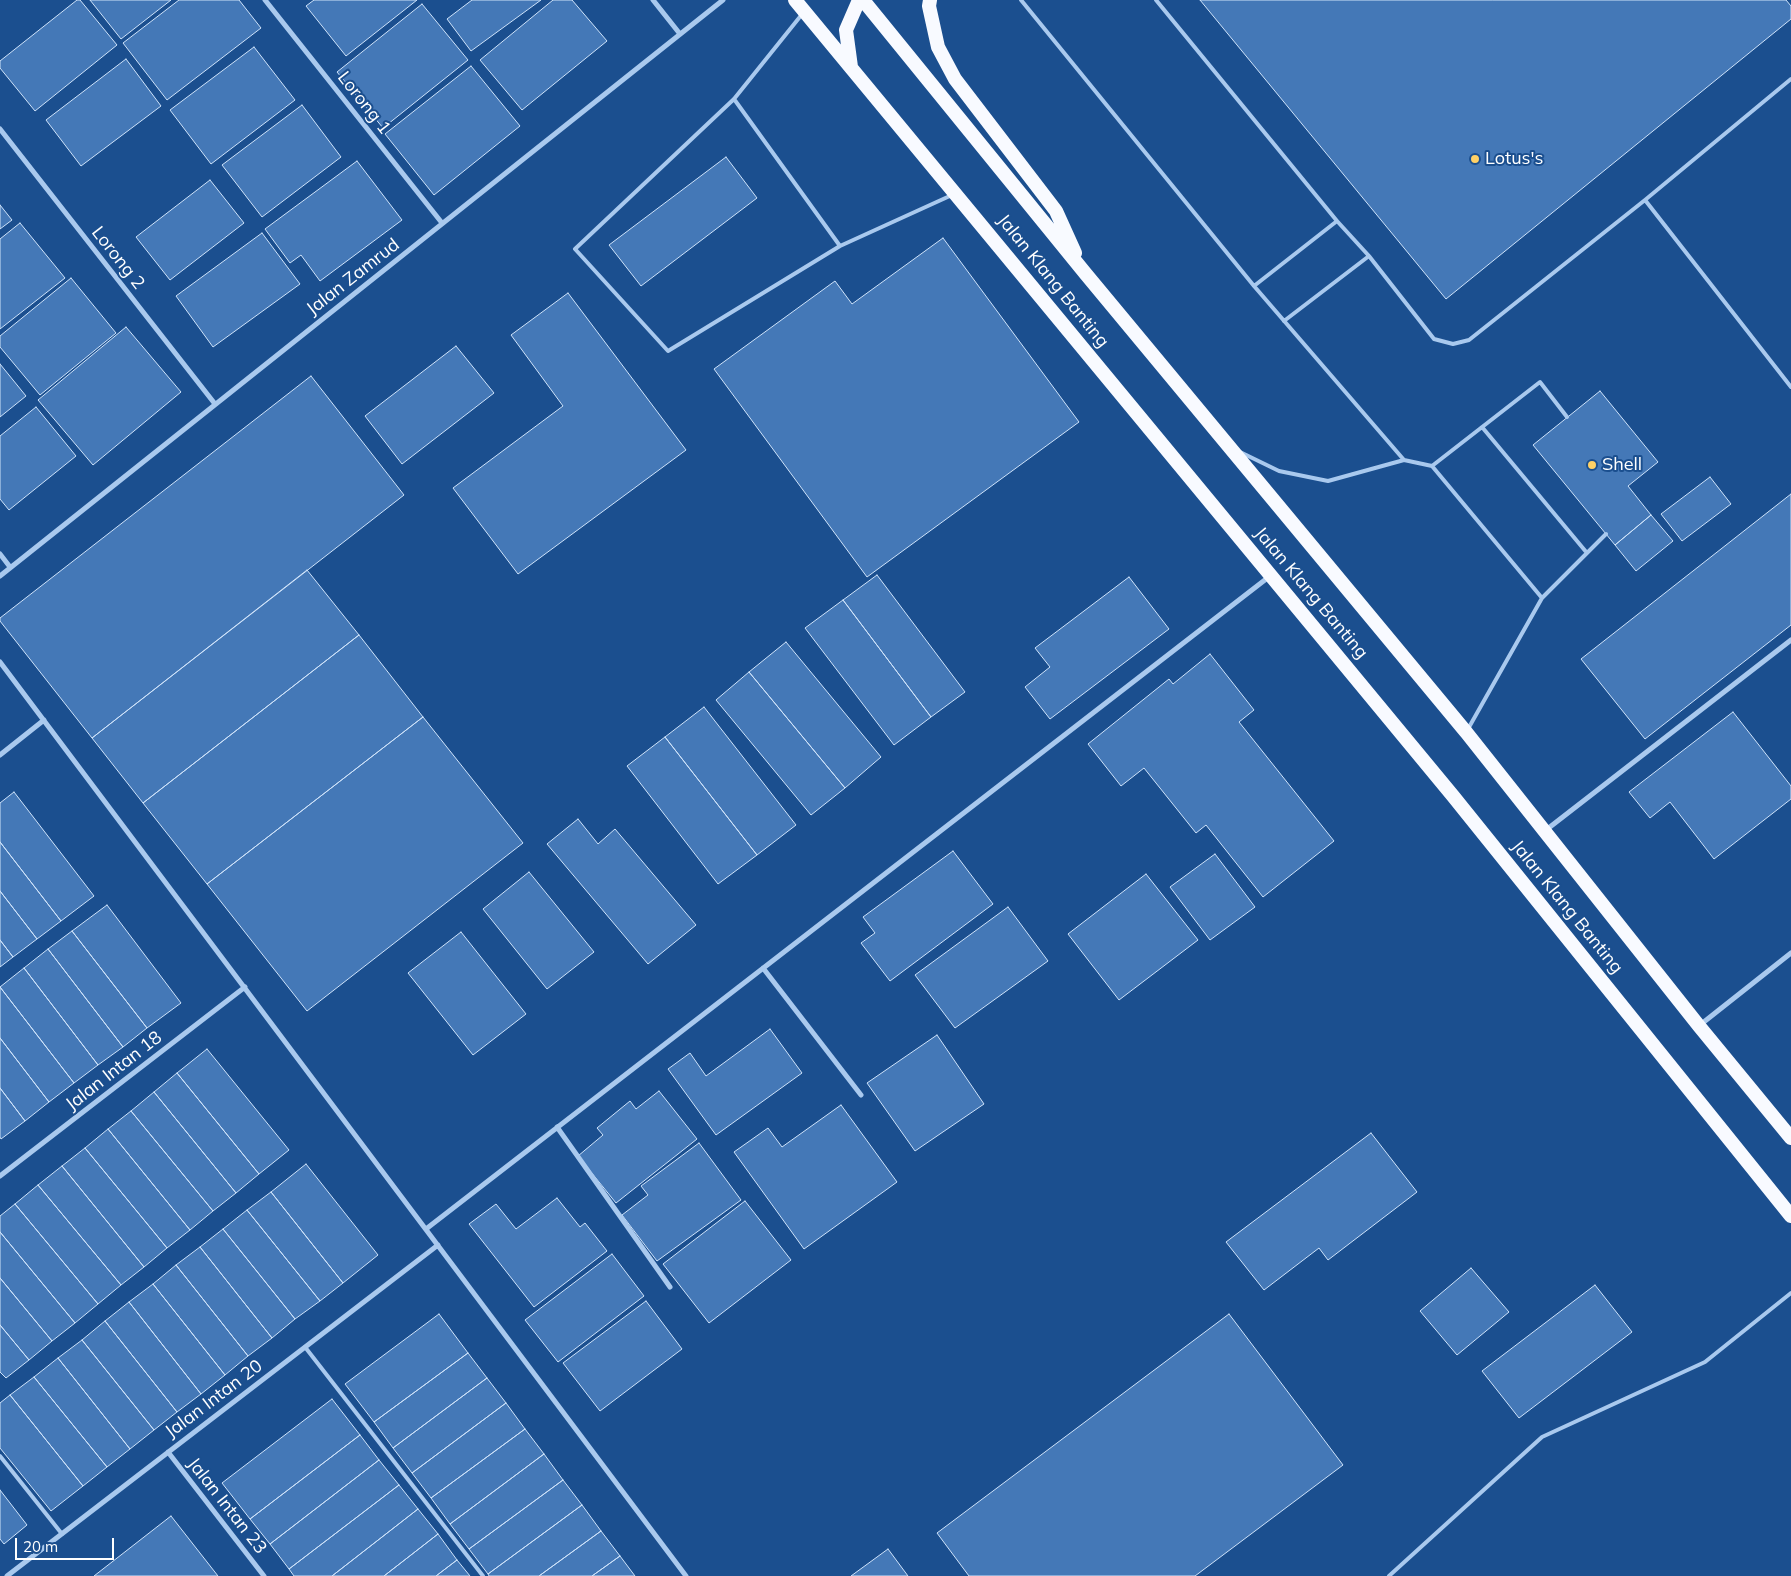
<!DOCTYPE html>
<style>
body{margin:0}
#map{position:relative;width:1791px;height:1576px;overflow:hidden;background:#1b4f8f;font-family:Mulish,sans-serif}
canvas{display:block}
.scale{position:absolute;left:15px;top:1538px;width:99px;height:22px;box-sizing:border-box;border:2px solid #fff;border-top:0;padding-left:6px;font-size:15px;line-height:18px;white-space:nowrap;color:#fff;-webkit-text-stroke:4px #1b4f8f;paint-order:stroke}
</style>
<div id="map">
<canvas width="1791" height="1576"></canvas>
<div class="scale">20 m</div>
</div>
<script>
const context = document.querySelector('canvas').getContext('2d');
context.lineJoin = 'round';
function fill(path, color) {
  context.fillStyle = color;
  context.fill(path, 'evenodd');
}
function poly(rows) {
  const path = new Path2D();
  for (const r of rows) {
    path.moveTo(r[0], r[1]);
    for (let i = 2; i < r.length; i += 2) path.lineTo(r[i], r[i + 1]);
  }
  return path;
}
function strokePath(path, color, width, dash) {
  context.strokeStyle = color;
  context.lineWidth = width;
  context.lineCap = dash ? 'butt' : 'round';
  context.setLineDash(dash || []);
  context.stroke(path);
}
function drawText(font, color, halo, rows, align = 'center') {
  context.font = font + ' Mulish,sans-serif';
  context.lineWidth = 4;
  context.setLineDash([]);
  context.textBaseline = 'middle';
  context.strokeStyle = halo;
  context.fillStyle = color;
  for (const [text, x, y, turn = 0] of rows) {
    context.save();
    context.translate(x, y);
    context.rotate((+turn || 0) * Math.PI / 180);
    context.textAlign = isNaN(turn) ? turn : align;
    if (halo) context.strokeText(text, 0, 0);
    context.fillText(text, 0, 0);
    context.restore();
  }
}
const building = poly([
 [77,0,80,0,117,45,35,111,0,68,0,61,77,0],
 [90,0,171,0,121,39,90,0],
 [179,0,239,0,261,28,167,100,123,43,179,0],
 [314,0,417,0,346,56,306,6,314,0],
 [472,0,541,0,471,51,447,19,472,0],
 [553,0,572,0,607,41,522,110,480,60,553,0],
 [1200,0,1786,0,1791,6,1791,19,1446,299,1200,0],
 [422,4,468,60,383,128,337,72,422,4],
 [254,47,295,100,211,164,170,110,254,47],
 [126,59,161,106,81,166,46,120,126,59],
 [471,66,520,126,434,195,385,134,471,66],
 [302,105,341,157,262,217,222,165,302,105],
 [726,157,757,198,641,286,609,245,726,157],
 [357,161,402,220,320,281,301,255,290,263,265,229,357,161],
 [210,180,244,223,170,280,136,237,210,180],
 [0,205,12,220,0,229,0,205],
 [20,223,65,278,0,329,0,239,20,223],
 [262,233,300,284,213,347,176,296,262,233],
 [943,238,1079,422,867,577,714,369,835,281,852,304,943,238],
 [71,278,116,333,40,395,0,347,0,336,71,278],
 [568,293,686,450,518,574,453,488,563,406,511,335,568,293],
 [126,327,181,392,93,465,38,400,126,327],
 [456,346,494,393,402,464,365,416,456,346],
 [0,364,26,396,0,417,0,364],
 [311,376,404,495,92,738,0,621,0,618,311,376],
 [1600,391,1658,462,1628,486,1651,515,1615,545,1533,445,1600,391],
 [36,407,76,456,9,510,0,499,0,436,36,407],
 [1710,477,1731,504,1682,541,1661,514,1710,477],
 [1791,494,1791,625,1645,739,1581,659,1791,494],
 [1651,515,1673,541,1636,571,1615,545,1651,515],
 [307,570,359,635,143,803,92,738,307,570],
 [877,575,965,692,931,717,843,600,877,575],
 [1129,577,1169,629,1050,719,1025,687,1050,667,1035,648,1129,577],
 [843,600,931,717,894,745,805,628,843,600],
 [359,635,423,717,207,884,143,803,359,635],
 [786,642,881,757,845,788,749,672,786,642],
 [1210,654,1254,710,1239,722,1334,841,1263,897,1206,825,1196,833,1144,768,1121,786,1088,744,1169,679,1173,684,1210,654],
 [749,672,845,788,811,815,716,700,749,672],
 [704,707,796,825,757,855,665,737,704,707],
 [1733,712,1791,786,1791,799,1714,859,1670,802,1650,818,1629,792,1733,712],
 [423,717,523,843,307,1011,207,884,423,717],
 [665,737,757,855,718,884,627,766,665,737],
 [14,792,94,896,61,921,0,842,0,803,14,792],
 [578,819,598,844,615,829,696,925,648,964,547,844,578,819],
 [0,842,61,921,37,939,0,891,0,842],
 [953,851,993,904,890,981,861,943,875,933,863,917,953,851],
 [1215,854,1255,907,1210,940,1170,887,1215,854],
 [529,872,594,952,547,989,483,909,529,872],
 [1146,874,1198,940,1119,1000,1068,934,1146,874],
 [0,891,37,939,13,957,0,940,0,891],
 [107,905,181,1003,147,1028,72,931,107,905],
 [1008,907,1048,961,955,1028,915,975,1008,907],
 [72,931,147,1028,123,1047,48,949,72,931],
 [461,932,526,1014,473,1055,408,973,461,932],
 [0,940,13,957,0,967,0,940],
 [48,949,123,1047,98,1065,24,968,48,949],
 [24,968,98,1065,74,1083,0,987,24,968],
 [0,987,74,1083,49,1102,0,1038,0,987],
 [770,1029,802,1073,716,1135,668,1069,690,1053,706,1076,770,1029],
 [937,1035,984,1104,915,1151,867,1083,937,1035],
 [0,1038,49,1102,25,1121,0,1088,0,1038],
 [207,1049,289,1150,259,1174,177,1073,207,1049],
 [177,1073,259,1174,236,1193,154,1092,177,1073],
 [0,1088,25,1121,1,1139,0,1137,0,1088],
 [659,1091,697,1139,616,1203,578,1156,603,1135,597,1128,630,1101,636,1109,659,1091],
 [154,1092,236,1193,213,1211,131,1111,154,1092],
 [841,1105,897,1182,804,1249,734,1152,768,1128,782,1147,841,1105],
 [131,1111,213,1211,190,1230,108,1129,131,1111],
 [108,1129,190,1230,167,1248,85,1148,108,1129],
 [1371,1133,1417,1192,1328,1260,1319,1248,1264,1290,1226,1242,1371,1133],
 [699,1143,741,1200,657,1261,622,1215,648,1195,641,1186,699,1143],
 [85,1148,167,1248,144,1267,62,1166,85,1148],
 [306,1164,378,1255,343,1283,271,1192,306,1164],
 [62,1166,144,1267,121,1285,38,1185,62,1166],
 [38,1185,121,1285,98,1304,15,1204,38,1185],
 [271,1192,343,1283,320,1301,247,1210,271,1192],
 [557,1198,580,1227,585,1223,607,1251,534,1307,469,1224,496,1204,516,1229,557,1198],
 [745,1201,791,1260,709,1323,663,1264,745,1201],
 [15,1204,98,1304,75,1323,0,1232,0,1216,15,1204],
 [247,1210,320,1301,295,1319,223,1229,247,1210],
 [223,1229,295,1319,272,1338,200,1247,223,1229],
 [0,1232,75,1323,52,1341,0,1278,0,1232],
 [200,1247,272,1338,248,1356,176,1265,200,1247],
 [612,1254,644,1296,558,1362,525,1320,612,1254],
 [176,1265,248,1356,225,1375,153,1284,176,1265],
 [1471,1268,1509,1312,1457,1355,1420,1311,1471,1268],
 [0,1278,52,1341,29,1360,0,1325,0,1278],
 [153,1284,225,1375,201,1394,129,1302,153,1284],
 [1595,1285,1632,1332,1519,1418,1482,1371,1595,1285],
 [646,1301,682,1349,600,1411,563,1363,646,1301],
 [129,1302,201,1394,177,1412,105,1321,129,1302],
 [439,1314,468,1353,374,1422,345,1384,439,1314],
 [1229,1314,1343,1465,1195,1576,969,1576,937,1533,1229,1314],
 [105,1321,177,1412,154,1430,82,1340,105,1321],
 [0,1325,29,1360,6,1378,0,1372,0,1325],
 [82,1340,154,1430,130,1449,58,1358,82,1340],
 [468,1353,487,1378,393,1448,374,1422,468,1353],
 [58,1358,130,1449,107,1467,34,1377,58,1358],
 [34,1377,107,1467,83,1486,10,1395,34,1377],
 [487,1378,506,1403,412,1473,393,1448,487,1378],
 [10,1395,83,1486,51,1511,0,1448,0,1403,10,1395],
 [332,1399,360,1435,250,1519,222,1483,332,1399],
 [506,1403,525,1429,431,1498,412,1473,506,1403],
 [525,1429,544,1454,450,1524,431,1498,525,1429],
 [360,1435,379,1460,270,1544,250,1519,360,1435],
 [544,1454,563,1480,469,1549,450,1524,544,1454],
 [379,1460,399,1485,289,1569,270,1544,379,1460],
 [563,1480,582,1505,488,1574,469,1549,563,1480],
 [399,1485,418,1509,332,1576,294,1576,289,1569,399,1485],
 [0,1490,27,1525,4,1544,0,1539,0,1490],
 [582,1505,601,1531,539,1576,489,1576,488,1574,582,1505],
 [418,1509,438,1534,384,1576,332,1576,418,1509],
 [171,1516,218,1576,94,1576,171,1516],
 [601,1531,620,1556,592,1576,539,1576,601,1531],
 [438,1534,457,1560,436,1576,384,1576,438,1534],
 [888,1549,908,1576,851,1576,888,1549],
 [620,1556,635,1576,592,1576,620,1556],
 [457,1560,470,1576,436,1576,457,1560]
]);
fill(building, '#4478b7');
strokePath(building, '#cfe3fa', 1);
strokePath(poly([
 [1021,0,1254,286,1404,460],
 [1156,0,1337,221,1369,256,1434,339,1453,344,1469,340,1645,200,1791,79],
 [803,13,734,99,575,249,668,351,840,246,952,195],
 [734,99,840,246],
 [1645,200,1791,387],
 [1254,286,1337,221],
 [1284,321,1369,256],
 [1482,427,1587,553],
 [1240,452,1279,471,1328,481,1404,460,1432,466,1542,598],
 [1432,466,1540,382,1567,417],
 [1468,729,1542,598,1606,534],
 [305,1347,483,1576],
 [0,1456,62,1534],
 [1389,1576,1542,1437,1705,1362,1791,1293]
]), '#a9c9ee', 4);
strokePath(poly([
 [265,0,442,223],
 [653,0,680,34],
 [0,129,215,404],
 [0,554,10,567],
 [0,576,723,0],
 [0,662,686,1576],
 [0,755,44,720],
 [1546,830,1791,640],
 [763,968,861,1095],
 [1700,1025,1791,953],
 [557,1127,670,1287],
 [0,1176,245,987],
 [426,1229,1270,576],
 [168,1452,264,1576],
 [7,1576,438,1245]
]), '#a9c9ee', 5);
strokePath(poly([
 [795,0,1453,796,1791,1216],
 [863,0,1085,273,1466,732,1699,1026,1791,1138],
 [930,0,929,6,938,47,955,79,1056,211,1075,253],
 [851,67,846,30,859,0]
]), '#f8faff', 14);
for (const [x, y, r, color] of [
 [1475,159,5,"#ffd166"],
 [1592,465,5,"#ffd166"]
]) {
  const dot = new Path2D();
  dot.arc(x, y, r, 0, 2 * Math.PI);
  context.fillStyle = color;
  context.fill(dot);
  strokePath(dot, '#1b4f8f', 2);
}
drawText('18px', '#fff', '#1b4f8f', [
 ["Lorong 1",364,103,52],
 ["Lorong 2",118,258,52],
 ["Jalan Zamrud",353,277,-38],
 ["Jalan Klang Banting",1053,281,51],
 ["Jalan Klang Banting",1311,593,50],
 ["Jalan Klang Banting",1567,907,51],
 ["Jalan Intan 18",114,1071,-38],
 ["Jalan Intan 20",214,1399,-37],
 ["Jalan Intan 23",227,1506,52]
]);
drawText('18px', '#fff', '#1b4f8f', [
 ["Lotus's",1485,159],
 ["Shell",1602,465]
], 'left');
</script>
